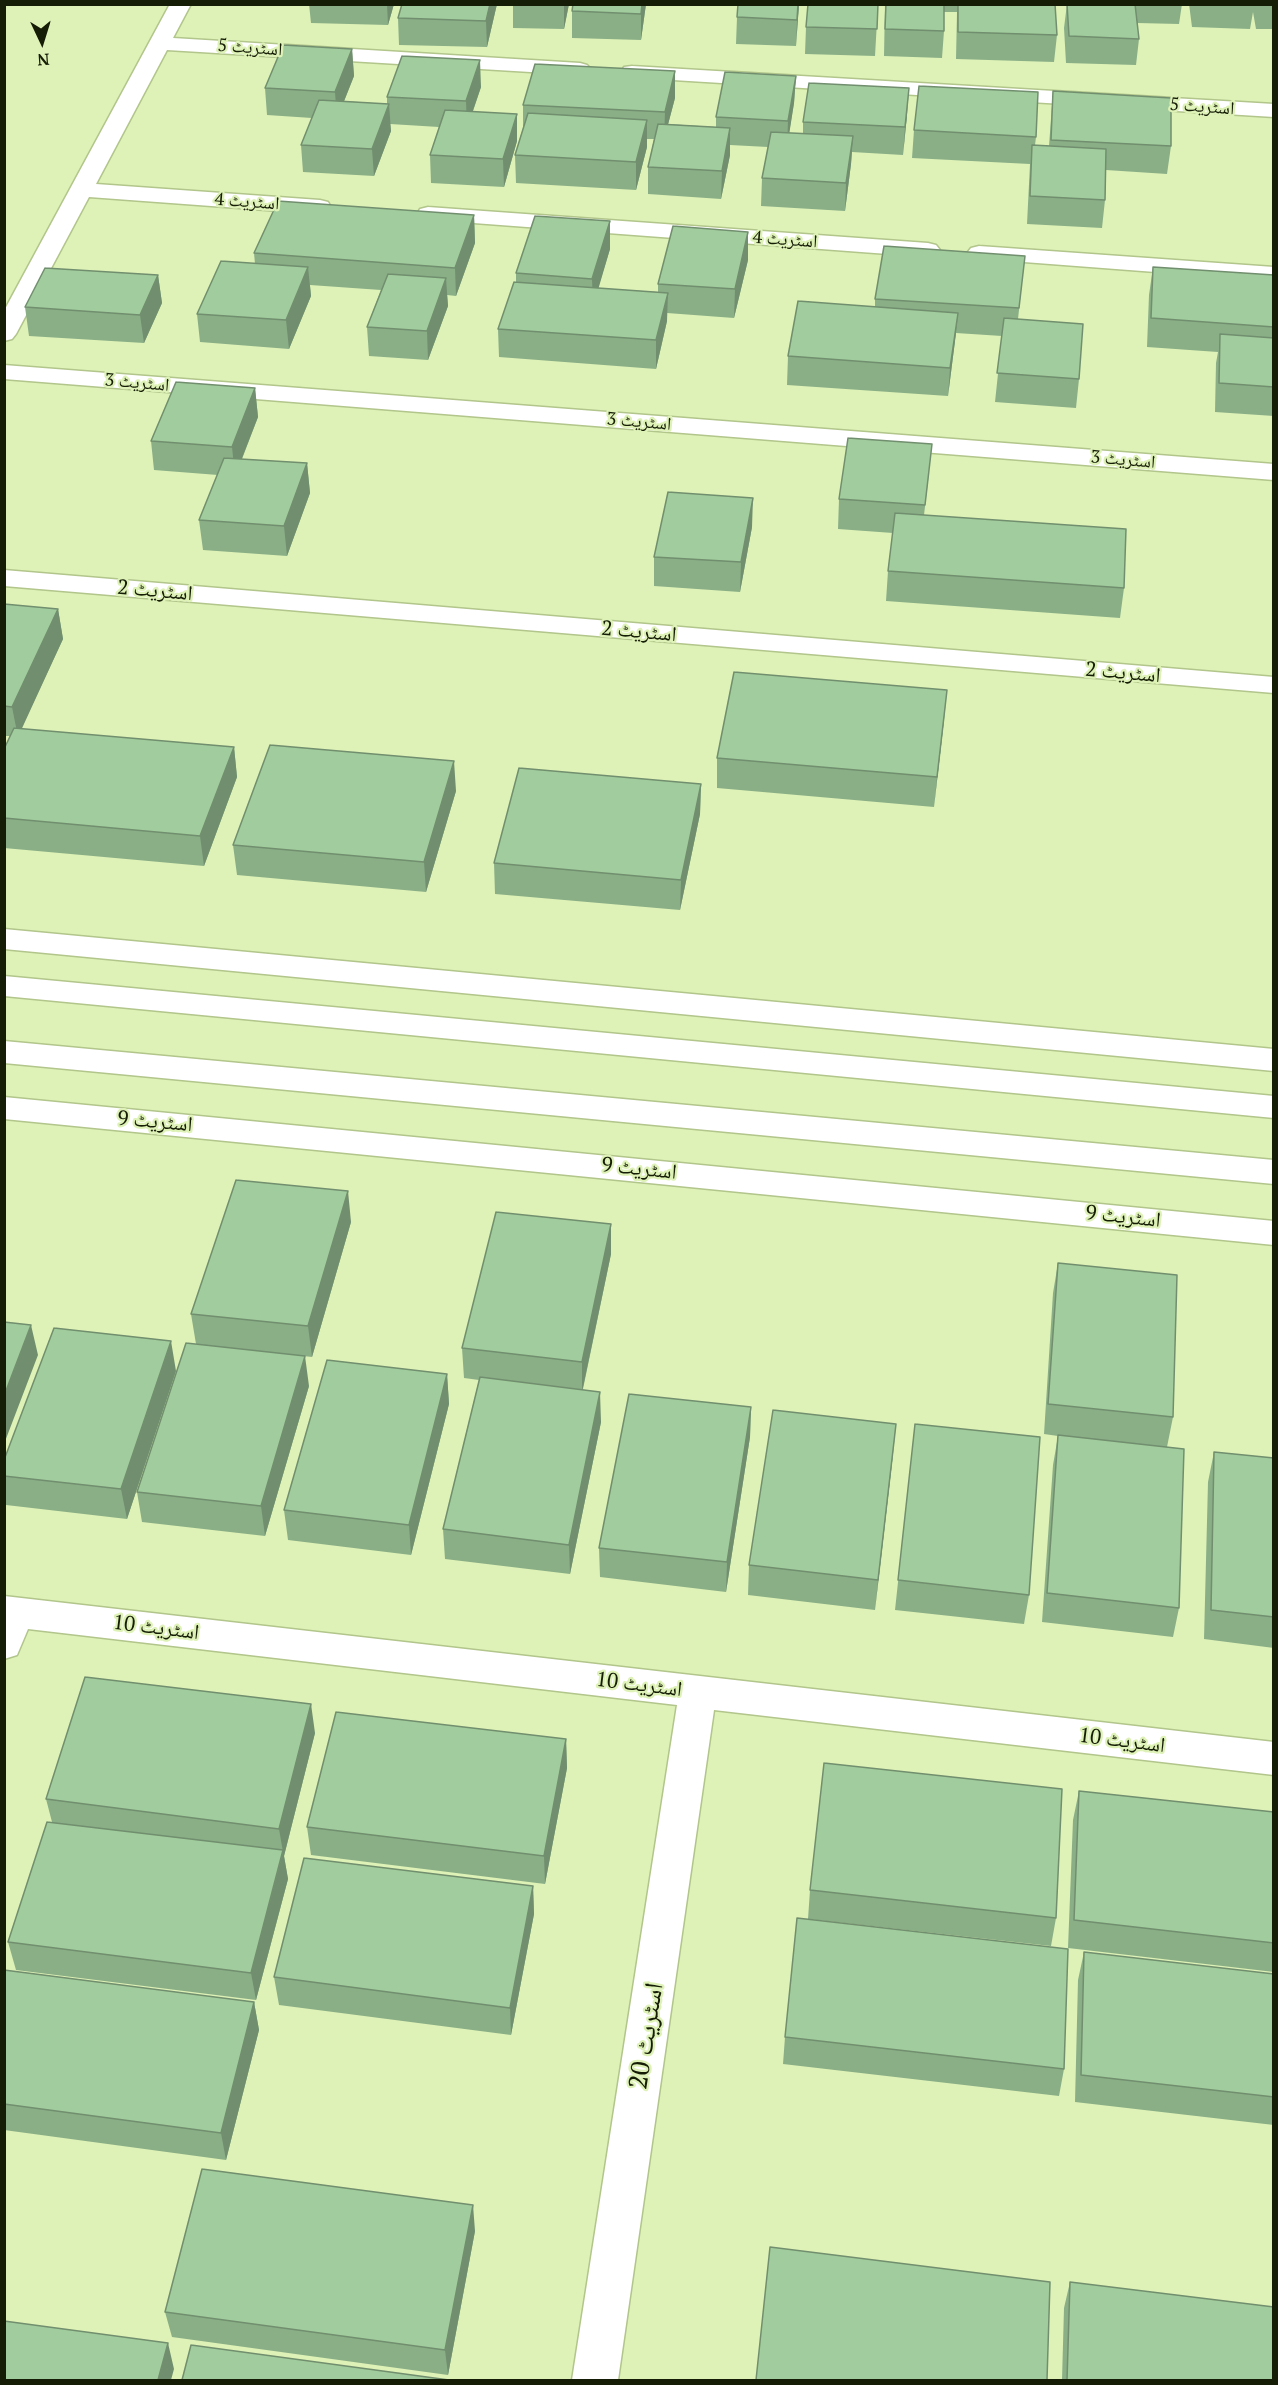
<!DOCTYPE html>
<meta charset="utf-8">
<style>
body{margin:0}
#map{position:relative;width:1278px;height:2385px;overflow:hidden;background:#def2b7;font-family:"PT Serif",serif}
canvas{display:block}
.frame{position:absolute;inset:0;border:6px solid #161d07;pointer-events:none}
.north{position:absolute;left:12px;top:12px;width:60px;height:60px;-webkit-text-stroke:4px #def2b7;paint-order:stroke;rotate:176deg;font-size:16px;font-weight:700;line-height:24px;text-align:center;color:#161d07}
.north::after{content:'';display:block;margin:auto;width:21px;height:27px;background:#161d07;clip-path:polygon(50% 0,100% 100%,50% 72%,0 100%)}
</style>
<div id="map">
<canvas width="1278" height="2385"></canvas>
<div class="frame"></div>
<div class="north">N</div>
</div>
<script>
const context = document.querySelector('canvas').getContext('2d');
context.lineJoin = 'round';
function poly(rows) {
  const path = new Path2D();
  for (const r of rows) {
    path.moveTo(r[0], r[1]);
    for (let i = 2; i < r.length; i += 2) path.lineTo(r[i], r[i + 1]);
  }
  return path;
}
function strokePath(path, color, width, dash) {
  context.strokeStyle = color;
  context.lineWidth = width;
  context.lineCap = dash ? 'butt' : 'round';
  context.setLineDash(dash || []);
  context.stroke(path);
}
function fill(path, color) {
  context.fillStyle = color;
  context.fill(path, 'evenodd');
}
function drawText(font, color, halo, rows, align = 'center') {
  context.font = font + ' "PT Serif","Noto Naskh Arabic",serif';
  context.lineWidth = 4.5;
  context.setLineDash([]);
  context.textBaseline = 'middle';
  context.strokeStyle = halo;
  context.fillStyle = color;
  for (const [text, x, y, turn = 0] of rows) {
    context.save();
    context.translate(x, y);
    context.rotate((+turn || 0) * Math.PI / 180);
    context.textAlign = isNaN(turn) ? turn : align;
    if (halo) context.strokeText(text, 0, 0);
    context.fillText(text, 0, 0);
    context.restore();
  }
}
const street = poly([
 [170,4,191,4,173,38,580,63,587,65,591,69,587,73,580,75,167,50,96,184,320,200,328,202,331,207,328,212,320,214,89,197,16,334,12,339,4,341,4,311,170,4],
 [632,66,1274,104,1274,117,624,77,621,72,624,67,632,66],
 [428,207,928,243,936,245,940,250,936,255,928,257,420,219,417,214,420,209,428,207],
 [979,246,1274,267,1274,281,971,258,967,253,971,248,979,246],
 [4,365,1274,464,1274,480,4,379,4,365],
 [4,570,1274,677,1274,693,4,586,4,570],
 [4,929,1274,1049,1274,1071,4,949,4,929],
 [4,1097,1274,1221,1274,1245,4,1119,4,1097],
 [4,1596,1274,1742,1274,1775,714,1710,618,2380,572,2380,677,1705,28,1629,17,1655,4,1659,4,1596]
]);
const secondary = poly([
 [4,976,1274,1096,1274,1118,4,996,4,976],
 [4,1041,1274,1160,1274,1184,4,1063,4,1041]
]);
strokePath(street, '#b2c58b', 3);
strokePath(secondary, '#b2c58b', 3);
fill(street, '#fff');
fill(secondary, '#fff');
fill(poly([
 [309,4,394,4,388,25,311,23],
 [402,4,497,4,487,47,399,45,398,18],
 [513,4,569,4,564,29,513,28],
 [646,4,641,40,572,38,572,11],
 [799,4,796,46,736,44,737,17],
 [878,4,875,56,805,54,806,27],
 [885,4,1055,4,1057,35,1054,62,956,59,957,12,944,12,944,31,942,58,884,56],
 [1067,4,1182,4,1179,24,1137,23,1139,39,1136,65,1066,63,1064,28],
 [1189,4,1274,4,1274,29,1256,29,1253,12,1250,29,1192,27],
 [352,49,354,76,344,101,387,104,387,97,481,87,473,111,517,141,504,187,431,183,430,155,439,127,390,124,391,131,374,176,303,172,301,145,312,118,267,115,265,88],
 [675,71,675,98,668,124,716,127,716,117,796,76,794,103,789,133,803,133,803,122,907,115,903,155,852,152,851,164,845,211,761,206,762,178,768,147,730,145,730,155,721,199,648,194,648,167,654,139,647,139,647,147,636,190,516,183,515,155,523,128,523,105],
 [1053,91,1171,146,1167,174,1106,170,1105,200,1102,228,1027,224,1030,164,912,158,914,130,1036,137,1035,145,1049,146],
 [474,215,475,243,456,296,447,295,448,306,428,360,369,356,367,327,381,290,310,285,311,296,289,349,200,342,197,314,255,264,254,253],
 [610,221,610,249,598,288,658,292,658,284,748,260,734,318,667,313,667,321,656,369,499,357,498,329,516,282,516,273],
 [1025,256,1018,319,1079,379,1076,408,995,402,1002,336,956,333,948,396,787,385,788,356,875,307,875,299],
 [1153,267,1274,275,1274,416,1215,412,1216,363,1218,352,1147,347,1149,295],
 [158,275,162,303,144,343,29,336,25,307],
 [255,388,258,417,242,459,307,463,310,493,287,556,203,550,199,520,218,475,154,470,151,441],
 [929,473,924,515,1124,588,1120,618,886,601,888,571,893,533,838,529,839,499],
 [752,527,740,592,654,586,654,557],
 [4,604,58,609,63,639,21,729,234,747,237,777,204,866,4,848,4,743,5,747,10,736,4,736],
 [944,720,934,807,717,788,717,758],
 [701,784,700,814,680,910,495,894,494,863],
 [456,791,426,892,237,875,233,845],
 [351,1222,312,1357,196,1344,191,1314],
 [611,1224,611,1254,583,1389,601,1422,570,1574,445,1559,443,1529,479,1380,464,1378,462,1348],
 [1058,1263,1173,1417,1167,1447,1179,1608,1173,1637,1042,1622,1053,1465,1058,1436,1044,1434,1053,1293],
 [176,1371,127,1519,6,1505,4,1499,4,1460],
 [447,1374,449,1404,411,1555,288,1540,284,1510],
 [309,1386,265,1536,142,1522,137,1492],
 [751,1407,750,1437,726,1592,600,1577,599,1548],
 [915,1424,1029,1595,1024,1624,895,1610],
 [1214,1452,1274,1458,1274,1648,1204,1639,1208,1482],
 [893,1454,875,1610,748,1595,749,1565],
 [315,1733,284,1856,288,1879,256,2000,16,1970,8,1942,52,1822,46,1799],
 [566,1739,567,1768,545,1884,311,1855,307,1827],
 [1079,1791,1274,1812,1274,1972,1068,1948,1073,1820],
 [533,1886,534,1914,511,2035,279,2005,274,1977],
 [810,1890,1056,1918,1051,1946,808,1919],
 [1084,1952,1274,1974,1274,2125,1075,2102,1078,1980],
 [4,1970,254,2002,259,2030,226,2160,4,2130],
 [785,2037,1064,2069,1059,2096,783,2064],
 [475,2231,448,2375,172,2337,165,2312],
 [1070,2282,1274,2380,1062,2380,1064,2308]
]), '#8aaf87');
fill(poly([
 [387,4,394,4,388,25],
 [490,4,497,4,487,47,486,21],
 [564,4,569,4,564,29],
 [642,4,646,4,641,40,641,14],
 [798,4,799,4,796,46,797,20],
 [352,49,354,76,337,119,335,92],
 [480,60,481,87,467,128,466,101],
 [675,71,675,98,664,140,665,112],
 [796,76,794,103,787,148,788,121],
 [909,88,907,115,903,155,905,127],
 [389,104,391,131,374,176,372,149],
 [517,114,517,141,504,187,503,159],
 [647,120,647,147,636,190,636,162],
 [730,128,730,155,721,199,722,171],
 [853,136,851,164,845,211,846,183],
 [474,215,475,243,456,296,455,268],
 [610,221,610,249,593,307,592,279],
 [748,232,748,260,734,318,735,289],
 [308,267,311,296,289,349,286,320],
 [158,275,162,303,144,343,140,315],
 [446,278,448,306,428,360,427,331],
 [668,293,667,321,656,369,656,340],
 [958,313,955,341,948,396,950,368],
 [255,388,258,417,235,476,232,447],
 [307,463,310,493,287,556,284,526],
 [753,498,752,527,740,592,741,562],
 [58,609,63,639,18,737,12,707],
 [947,690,944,720,934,807,937,777],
 [234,747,237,777,204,866,200,836],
 [454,761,456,791,426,892,424,862],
 [701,784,700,814,680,910,681,880],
 [348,1191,351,1222,312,1357,308,1326],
 [611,1224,611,1254,582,1392,582,1362],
 [31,1325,38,1355,4,1444,4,1396],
 [171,1341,176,1371,127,1519,121,1489],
 [305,1356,309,1386,265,1536,261,1506],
 [447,1374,449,1404,411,1555,409,1525],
 [600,1392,601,1422,570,1574,569,1545],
 [751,1407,750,1437,726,1592,727,1562],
 [896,1424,893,1454,875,1610,878,1580],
 [311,1704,315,1733,284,1856,288,1879,256,2000,251,1973,283,1852,279,1829],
 [566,1739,567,1768,545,1884,544,1856],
 [533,1886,534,1914,511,2035,510,2008],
 [254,2002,259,2030,226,2160,221,2133],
 [473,2205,475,2231,448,2375,445,2350],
 [168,2343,174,2369,171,2380,158,2380]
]), '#718f6e');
const building = poly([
 [402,4,490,4,486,21,398,18,402,4],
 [573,4,642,4,641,14,572,11,573,4],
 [738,4,798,4,797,20,737,17,738,4],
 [808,4,878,4,877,29,806,27,808,4],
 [886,4,944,4,944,31,885,29,886,4],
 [958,4,1055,4,1057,35,958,32,958,4],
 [1067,4,1135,4,1139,39,1069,36,1067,4],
 [283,45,352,49,335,92,265,88,283,45],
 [402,56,480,60,466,101,387,97,402,56],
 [535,64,675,71,665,112,523,105,535,64],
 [725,72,796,76,788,121,716,117,725,72],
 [809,83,909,88,905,127,803,122,809,83],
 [919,86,1038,92,1036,137,914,130,919,86],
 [1053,91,1171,98,1171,146,1051,140,1053,91],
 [319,100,389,104,372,149,301,145,319,100],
 [445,110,517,114,503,159,430,155,445,110],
 [528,113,647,120,636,162,515,155,528,113],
 [658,124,730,128,722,171,648,167,658,124],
 [771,132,853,136,846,183,762,178,771,132],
 [1032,145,1106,149,1105,200,1030,196,1032,145],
 [278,201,474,215,455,268,254,253,278,201],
 [535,216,610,221,592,279,516,273,535,216],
 [673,226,748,232,735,289,658,284,673,226],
 [884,246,1025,256,1019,308,875,299,884,246],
 [221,261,308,267,286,320,197,314,221,261],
 [1153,267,1274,275,1274,327,1151,318,1153,267],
 [45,268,158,275,140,315,25,307,45,268],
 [388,274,446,278,427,331,367,327,388,274],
 [514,282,668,293,656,340,498,329,514,282],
 [798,301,958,313,950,368,788,356,798,301],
 [1004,318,1083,324,1079,379,997,373,1004,318],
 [1220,334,1274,338,1274,387,1219,383,1220,334],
 [176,382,255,388,232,447,151,441,176,382],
 [848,438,932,444,925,505,839,499,848,438],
 [224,458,307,463,284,526,199,520,224,458],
 [668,492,753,498,741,562,654,557,668,492],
 [895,513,1126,529,1124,588,888,571,895,513],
 [4,604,58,609,12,707,4,706,4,604],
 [734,672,947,690,937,777,717,758,734,672],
 [14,728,234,747,200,836,4,818,4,749,14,728],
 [270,745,454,761,424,862,233,845,270,745],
 [519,768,701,784,681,880,494,863,519,768],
 [236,1180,348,1191,308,1326,191,1314,236,1180],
 [496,1212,611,1224,582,1362,462,1348,496,1212],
 [1058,1263,1177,1275,1173,1417,1048,1404,1058,1263],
 [4,1322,31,1325,4,1396,4,1322],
 [54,1328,171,1341,121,1489,4,1476,4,1460,54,1328],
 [186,1343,305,1356,261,1506,137,1492,186,1343],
 [327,1360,447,1374,409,1525,284,1510,327,1360],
 [480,1377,600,1392,569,1545,443,1529,480,1377],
 [629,1394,751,1407,727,1562,599,1548,629,1394],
 [773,1410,896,1424,878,1580,749,1565,773,1410],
 [915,1424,1040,1437,1029,1595,898,1580,915,1424],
 [1058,1435,1184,1449,1179,1608,1047,1593,1058,1435],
 [1214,1452,1274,1458,1274,1617,1211,1610,1214,1452],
 [85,1677,311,1704,279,1829,46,1799,85,1677],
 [336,1712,566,1739,544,1856,307,1827,336,1712],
 [824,1763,1062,1789,1056,1918,810,1890,824,1763],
 [1079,1791,1274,1812,1274,1943,1074,1920,1079,1791],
 [47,1822,283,1850,251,1973,8,1942,47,1822],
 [304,1858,533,1886,510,2008,274,1977,304,1858],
 [797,1918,1068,1949,1064,2069,785,2037,797,1918],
 [1084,1952,1274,1974,1274,2097,1081,2075,1084,1952],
 [4,1970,254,2002,221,2133,4,2104,4,1970],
 [202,2169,473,2205,445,2350,165,2312,202,2169],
 [770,2247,1050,2282,1047,2380,756,2380,770,2247],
 [1070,2282,1274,2307,1274,2380,1067,2380,1070,2282],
 [4,2321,168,2343,158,2380,4,2380,4,2321],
 [191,2345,449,2380,182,2380,191,2345]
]);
fill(building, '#a1cc9d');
strokePath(building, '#718f6e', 1.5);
drawText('18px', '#161d07', '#def2b7', [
 ["اسٹریٹ 5",250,48,4],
 ["اسٹریٹ 5",1202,107,4],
 ["اسٹریٹ 4",247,202,4],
 ["اسٹریٹ 4",785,240,4],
 ["اسٹریٹ 3",137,383,5],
 ["اسٹریٹ 3",639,422,5],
 ["اسٹریٹ 3",1123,460,5]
]);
drawText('21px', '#161d07', '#def2b7', [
 ["اسٹریٹ 2",155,591,5],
 ["اسٹریٹ 2",639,632,5],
 ["اسٹریٹ 2",1123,673,5],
 ["اسٹریٹ 9",155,1122,5],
 ["اسٹریٹ 9",639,1169,6],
 ["اسٹریٹ 9",1123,1217,6],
 ["اسٹریٹ 10",156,1628,7],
 ["اسٹریٹ 10",639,1685,7],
 ["اسٹریٹ 10",1122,1741,7]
]);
drawText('26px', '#161d07', '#def2b7', [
 ["اسٹریٹ 20",647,2036,-81]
]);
</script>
